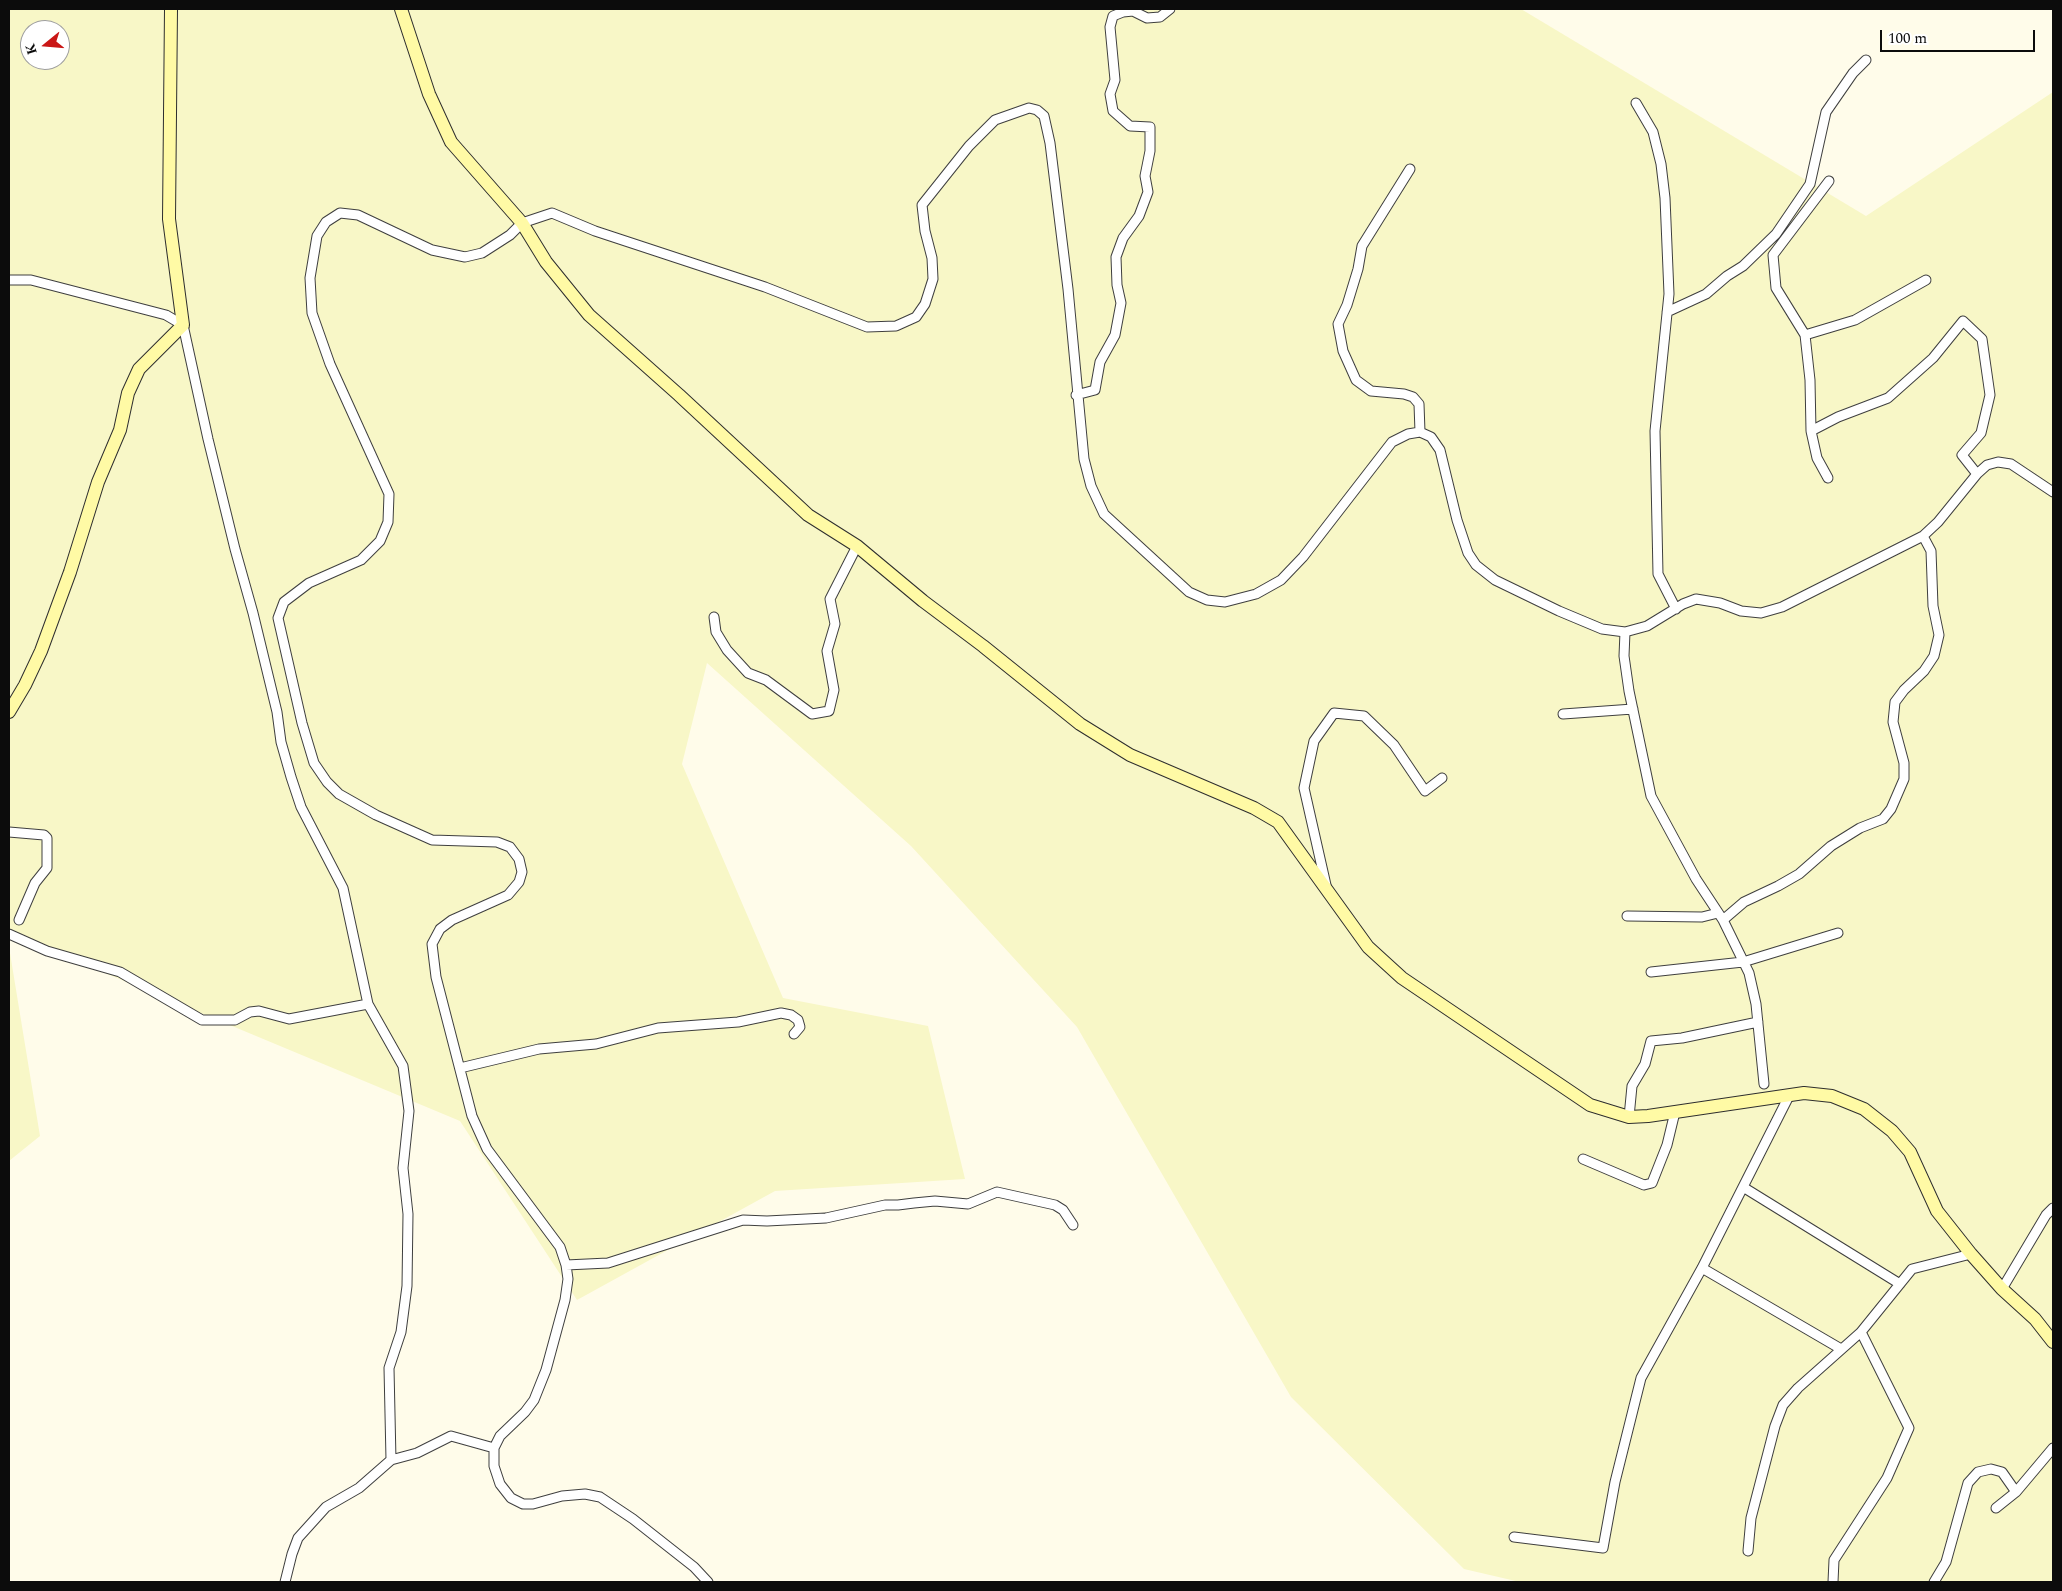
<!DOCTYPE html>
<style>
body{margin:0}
#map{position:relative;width:2062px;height:1591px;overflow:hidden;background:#fffcea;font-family:Spectral,serif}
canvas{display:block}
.frame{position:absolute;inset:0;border:10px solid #0c0c0c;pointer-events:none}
.north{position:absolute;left:20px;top:20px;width:50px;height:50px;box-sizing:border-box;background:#fff;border:1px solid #9e9e9e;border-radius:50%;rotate:253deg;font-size:14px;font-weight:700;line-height:20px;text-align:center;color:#0c0c0c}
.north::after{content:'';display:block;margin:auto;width:18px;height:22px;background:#ca1716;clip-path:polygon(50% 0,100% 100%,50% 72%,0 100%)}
.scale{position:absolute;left:1880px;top:30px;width:155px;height:22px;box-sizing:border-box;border:2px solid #0c0c0c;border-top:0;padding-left:6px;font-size:15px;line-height:18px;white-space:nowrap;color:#0c0c0c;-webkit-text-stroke:4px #fff;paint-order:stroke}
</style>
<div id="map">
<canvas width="2062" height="1591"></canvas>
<div class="frame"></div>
<div class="north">K</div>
<div class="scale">100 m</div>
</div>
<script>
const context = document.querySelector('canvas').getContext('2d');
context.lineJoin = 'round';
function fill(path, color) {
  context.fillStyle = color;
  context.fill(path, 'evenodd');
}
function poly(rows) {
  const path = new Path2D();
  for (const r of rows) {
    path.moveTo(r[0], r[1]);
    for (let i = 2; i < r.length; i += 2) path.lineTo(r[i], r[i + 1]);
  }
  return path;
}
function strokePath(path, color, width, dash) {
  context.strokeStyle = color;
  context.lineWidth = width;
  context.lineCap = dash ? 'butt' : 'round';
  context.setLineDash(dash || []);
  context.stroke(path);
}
fill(poly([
 [9,9,1521,9,1866,216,2053,92,2053,1582,1520,1582,1464,1569,1291,1397,1077,1027,911,846,707,663,682,764,783,998,928,1026,965,1179,775,1191,577,1300,460,1121,9,933],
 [30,30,60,30,60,60,30,60],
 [9,947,40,1136,9,1161]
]), '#f8f7c7');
const minor = poly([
 [1636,103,1653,132,1661,164,1665,198,1669,294,1655,431,1658,574,1676,609],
 [1410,169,1362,246,1358,269,1347,305,1338,324,1343,351,1356,380,1371,391,1404,394,1413,397,1419,404,1420,432],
 [9,280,31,280,166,315,183,325,208,439,235,549,253,613,277,712,281,742,291,777,301,807,343,888,368,1004,403,1066,409,1111,403,1168,408,1214,407,1286,401,1332,389,1368,391,1460],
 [1926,280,1855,320,1805,335,1810,380,1811,431,1838,417,1888,398,1933,358,1963,321,1982,339,1990,395,1981,433,1962,455,1977,474],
 [1667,312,1706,294,1727,276,1743,266,1776,234,1810,184,1826,112,1853,73,1866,60],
 [1805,335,1776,288,1773,255,1829,181],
 [1076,395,1095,390,1100,362,1115,335,1121,303,1117,285,1116,257,1123,238,1139,216,1148,192,1145,176,1150,151,1150,127,1130,126,1113,111,1110,94,1115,80,1110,27,1113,16,1123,12,1133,11,1147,18,1160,17,1170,9],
 [1811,431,1817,458,1828,478],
 [714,617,716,632,727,650,748,673,766,680,812,714,829,711,834,690,827,651,835,624,830,599,857,546],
 [1625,632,1624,656,1629,691,1651,796,1696,879,1723,920,1749,973,1756,1004,1764,1084],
 [1563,714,1633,709],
 [9,832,44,835,47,838,47,868,35,883,19,920],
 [1326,885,1304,788,1314,741,1334,713,1364,716,1394,745,1425,791,1442,778],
 [1627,916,1702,917,1718,913],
 [1723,920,1744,902,1778,886,1799,874,1831,846,1860,828,1883,819,1891,809,1904,779,1904,763,1893,722,1895,702,1904,690,1924,671,1934,656,1939,635,1933,606,1931,551,1923,536],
 [9,934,47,951,120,972,202,1020,235,1020,250,1012,259,1011,289,1019,368,1004],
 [1651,972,1743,962,1838,933],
 [460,1068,539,1049,596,1044,658,1028,738,1022,781,1013,791,1015,798,1020,800,1027,794,1034],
 [1629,1117,1632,1086,1645,1064,1651,1041,1682,1038,1758,1022],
 [1583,1159,1644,1185,1652,1183,1667,1145,1675,1112],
 [1743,1187,1900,1284],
 [566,1265,608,1263,743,1220,767,1221,826,1218,885,1205,898,1205,914,1203,935,1201,968,1204,997,1192,1055,1205,1063,1210,1073,1225],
 [1702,1268,1841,1349],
 [2002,1289,2046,1215,2053,1208],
 [1996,1508,2016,1492],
 [1514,1537,1603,1548,1615,1482,1641,1378,1702,1268,1789,1096],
 [1748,1551,1751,1518,1775,1426,1783,1405,1798,1388,1861,1332,1912,1269,1971,1254],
 [285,1582,292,1554,298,1538,326,1507,359,1488,391,1460,417,1453,451,1436,494,1448],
 [708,1582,694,1567,633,1519,600,1497,585,1494,562,1496,533,1504,523,1504,511,1498,500,1484,494,1466,494,1448,500,1436,525,1412,534,1400,546,1370,565,1300,568,1279,566,1265,560,1247,487,1149,472,1116,436,977,432,944,440,929,452,920,508,895,519,882,522,872,519,859,510,847,497,842,432,840,376,815,339,794,327,782,314,763,302,723,278,618,284,602,309,583,361,560,380,541,388,522,389,494,330,364,312,313,310,278,317,236,326,222,340,213,358,215,432,250,465,257,482,253,510,235,522,223,552,213,595,231,765,287,867,327,896,326,916,317,925,304,933,279,932,258,925,231,922,205,969,146,995,120,1029,108,1037,110,1044,116,1050,143,1068,289,1084,459,1091,486,1104,514,1189,592,1207,600,1225,602,1256,594,1281,580,1303,557,1392,442,1408,434,1420,432,1431,437,1440,450,1457,520,1468,553,1476,565,1495,580,1559,611,1602,629,1625,632,1647,626,1683,604,1696,599,1720,603,1741,611,1761,613,1782,607,1923,536,1938,522,1977,474,1987,465,1998,462,2011,464,2053,492],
 [1833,1582,1834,1560,1887,1478,1909,1428,1861,1332],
 [1934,1582,1946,1562,1968,1483,1978,1472,1991,1469,2002,1472,2016,1492,2053,1448]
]);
const secondary = poly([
 [401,9,429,94,451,142,522,223,546,262,589,315,679,395,808,515,857,546,923,601,983,646,1080,724,1130,755,1254,808,1278,822,1368,947,1402,978,1590,1105,1629,1117,1648,1116,1804,1093,1832,1096,1864,1109,1892,1131,1910,1152,1937,1211,1971,1254,2002,1289,2035,1319,2053,1342],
 [9,712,25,685,41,651,70,572,98,482,120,430,128,393,139,369,183,325,169,219,171,9]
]);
strokePath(minor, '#3f3f3f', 11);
strokePath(secondary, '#2e2e2e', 14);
strokePath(minor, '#fff', 9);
strokePath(secondary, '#fffaa5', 12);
</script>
